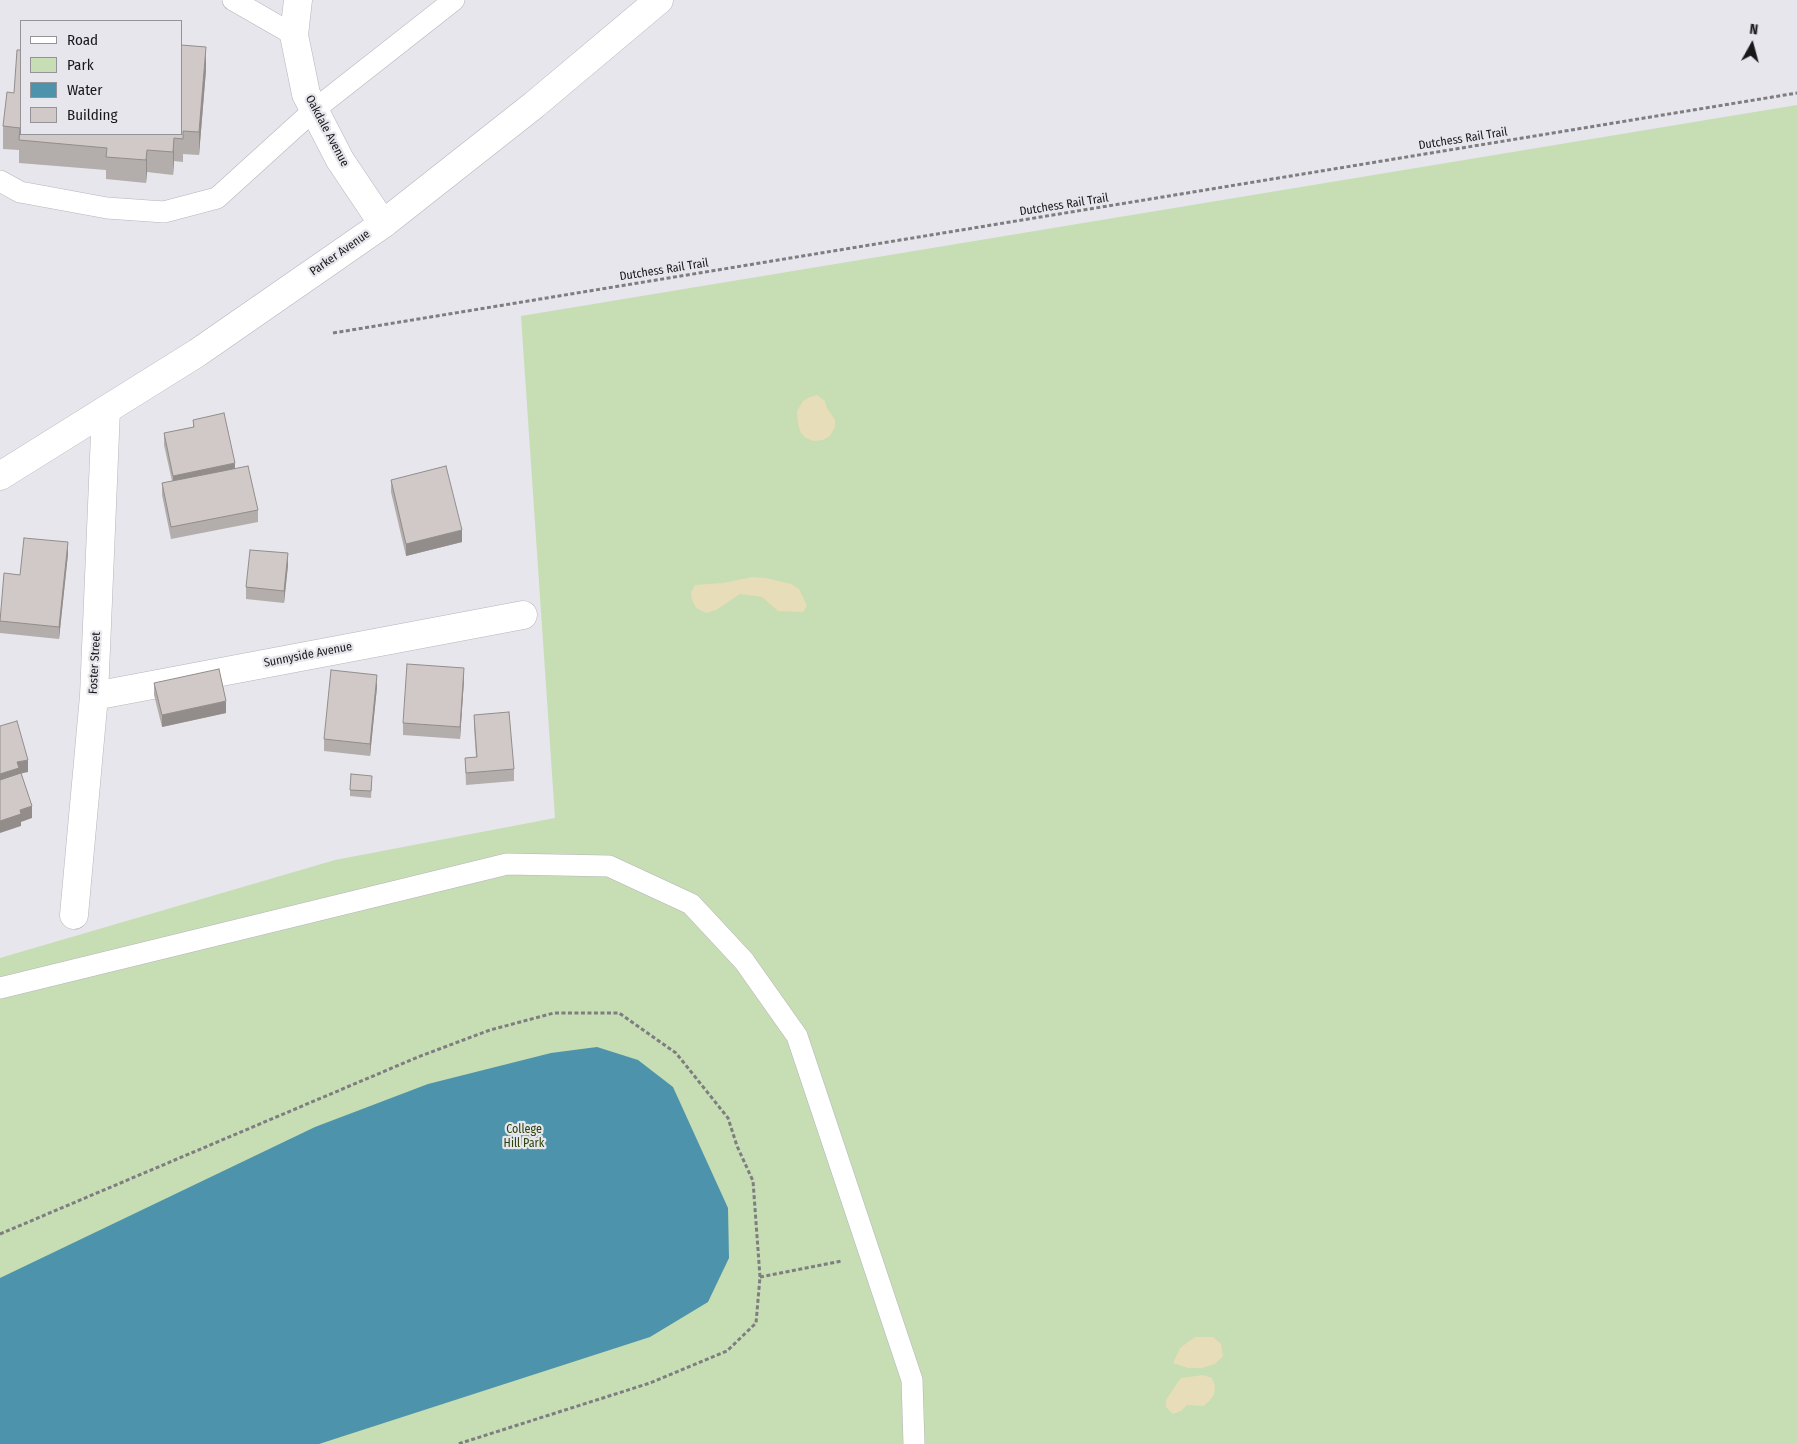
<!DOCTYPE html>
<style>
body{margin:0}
#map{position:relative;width:1797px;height:1444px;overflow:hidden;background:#e6e6ec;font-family:"Fira Sans Condensed",sans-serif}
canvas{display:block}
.legend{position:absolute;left:20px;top:20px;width:162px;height:115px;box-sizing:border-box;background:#e6e6ec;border:1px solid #949498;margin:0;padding:6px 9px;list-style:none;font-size:15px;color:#18181a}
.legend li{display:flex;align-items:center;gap:10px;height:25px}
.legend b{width:25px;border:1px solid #949498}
.north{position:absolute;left:1727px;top:20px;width:50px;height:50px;-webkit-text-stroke:4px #e6e6ec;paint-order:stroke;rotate:7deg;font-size:14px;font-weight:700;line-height:20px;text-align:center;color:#18181a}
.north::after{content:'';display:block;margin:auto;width:18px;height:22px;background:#18181a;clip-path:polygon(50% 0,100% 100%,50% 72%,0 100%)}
</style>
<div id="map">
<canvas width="1797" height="1444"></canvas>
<ul class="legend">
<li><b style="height:6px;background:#fff"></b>Road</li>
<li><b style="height:14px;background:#c7ddb3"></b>Park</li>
<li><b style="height:14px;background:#4d93ab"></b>Water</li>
<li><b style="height:14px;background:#d0c9c7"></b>Building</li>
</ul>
<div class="north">N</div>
</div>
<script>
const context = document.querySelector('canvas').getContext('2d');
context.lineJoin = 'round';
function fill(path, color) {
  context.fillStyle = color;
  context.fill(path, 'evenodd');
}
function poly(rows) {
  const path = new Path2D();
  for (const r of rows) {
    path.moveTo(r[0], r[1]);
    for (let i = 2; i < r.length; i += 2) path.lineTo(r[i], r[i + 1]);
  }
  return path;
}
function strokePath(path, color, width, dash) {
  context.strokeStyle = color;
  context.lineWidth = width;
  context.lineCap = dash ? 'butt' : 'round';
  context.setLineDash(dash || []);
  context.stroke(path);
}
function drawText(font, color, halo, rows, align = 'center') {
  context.font = font + ' "Fira Sans Condensed",sans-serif';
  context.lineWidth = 4.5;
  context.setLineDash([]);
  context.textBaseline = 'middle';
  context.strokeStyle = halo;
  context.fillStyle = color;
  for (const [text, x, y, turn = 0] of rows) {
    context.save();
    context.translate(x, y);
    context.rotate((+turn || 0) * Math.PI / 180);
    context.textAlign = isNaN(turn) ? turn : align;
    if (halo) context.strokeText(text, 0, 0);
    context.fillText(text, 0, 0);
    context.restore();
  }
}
fill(poly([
 [1797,105,1797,1444,0,1444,0,958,335,860,555,818,521,316]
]), '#c7ddb3');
fill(poly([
 [817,395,825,401,827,408,835,420,835,427,830,436,823,440,813,441,806,438,801,433,798,424,797,411,803,401,810,397],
 [752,577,766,578,791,584,799,589,807,606,803,612,778,611,762,597,740,594,716,610,706,613,696,608,692,600,691,592,695,585,723,583],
 [1195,1337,1213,1337,1221,1344,1223,1356,1215,1364,1202,1368,1188,1368,1173,1363,1180,1348],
 [1203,1375,1212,1378,1215,1386,1214,1395,1210,1400,1204,1406,1187,1405,1181,1411,1173,1414,1166,1407,1166,1400,1178,1382,1181,1378]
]), '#e7ddb8');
fill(poly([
 [597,1047,638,1060,673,1087,728,1208,729,1258,708,1302,650,1337,319,1444,0,1444,0,1278,315,1127,428,1084,551,1053]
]), '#4d93ab');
const lane = poly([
 [233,0,294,35],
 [0,181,20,192,107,208,164,212,217,198,314,110,454,0],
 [0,988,507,864,609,866,691,904,744,961,797,1036,912,1380,914,1444]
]);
const street = poly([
 [298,0,294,35,306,94,340,160,383,224],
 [94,696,523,615],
 [74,915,94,696,106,410]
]);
const primary = poly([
 [0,476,197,353,383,224,534,105,659,0]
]);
strokePath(lane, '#b5b5bb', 22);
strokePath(street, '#b5b5bb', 29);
strokePath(primary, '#b5b5bb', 29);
strokePath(poly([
 [333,333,1797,93],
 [0,1234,418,1057,490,1030,554,1013,619,1013,676,1053,728,1118,737,1146,753,1181,760,1277,756,1323,727,1351,650,1383,458,1444],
 [760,1277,842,1261]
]), '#7e7e81', 3, [4, 2.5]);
strokePath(lane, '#fff', 21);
strokePath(street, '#fff', 28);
strokePath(primary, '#fff', 28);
fill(poly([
 [206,70,199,155,183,154,183,162,174,161,173,175,147,172,146,183,106,179,106,170,19,163,19,150,3,149,3,126,14,93],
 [193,420,235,468,258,510,258,522,171,539,162,495,162,483,172,481,164,445,164,433,193,427],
 [391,480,462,542,406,556,391,492],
 [68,554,59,639,0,633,0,615,20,575],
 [288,565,284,603,246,599,246,587],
 [464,680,460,739,403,735,403,723],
 [154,683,226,713,162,727,154,695],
 [377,687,370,756,324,751,324,739],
 [474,715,514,769,514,781,466,785,465,758,476,757,474,727],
 [372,782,371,798,350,796,350,790]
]), '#b3adab');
fill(poly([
 [206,47,206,70,199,155,199,132],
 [174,138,174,161,173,175,173,152],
 [147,150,147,172,146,183,146,160],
 [235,463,235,475,173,488,173,476],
 [462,530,462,542,406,556,406,544],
 [68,542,68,554,59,639,59,627],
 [288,553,288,565,284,603,284,591],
 [464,668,464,680,460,739,460,727],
 [377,675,377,687,370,756,370,744],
 [226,701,226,713,162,727,162,715],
 [28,760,28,772,19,774,0,786,0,774,17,762],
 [32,806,32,818,21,822,21,826,0,833,0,821,20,810]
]), '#928d8b');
const building = poly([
 [181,45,206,47,199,132,183,131,183,139,174,138,173,152,147,150,146,160,106,157,107,148,19,140,20,128,3,126,7,92,14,93,17,50,21,50,21,134,181,134,181,45],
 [224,413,235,463,173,476,164,433,194,427,193,420,224,413],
 [248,466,258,510,171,527,162,483,248,466],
 [446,466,462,530,406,544,391,480,446,466],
 [24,538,68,542,59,627,0,621,4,573,20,575,24,538],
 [250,550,288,553,284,591,246,587,250,550],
 [407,664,464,668,460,727,403,723,407,664],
 [219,669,226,701,162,715,154,683,219,669],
 [331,670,377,675,370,744,324,739,331,670],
 [509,712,514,769,466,773,465,758,477,757,474,715,509,712],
 [17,721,28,760,17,762,19,768,0,774,0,726,17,721],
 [21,773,32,806,20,810,21,814,0,821,0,780,21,773],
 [351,774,372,776,371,791,350,790,351,774]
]);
fill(building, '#d0c9c7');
strokePath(building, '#928d8b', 1);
drawText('12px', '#18181a', '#e6e6ec', [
 ["Oakdale Avenue",327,131,62],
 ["Dutchess Rail Trail",1463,139,-9],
 ["Dutchess Rail Trail",1064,205,-9],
 ["Parker Avenue",340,253,-35],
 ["Dutchess Rail Trail",664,270,-9],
 ["Sunnyside Avenue",308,655,-11],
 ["Foster Street",95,663,-87]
]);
drawText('12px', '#2c4409', '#e6e6ec', [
 ["College",524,1130],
 ["Hill Park",524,1144]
]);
</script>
